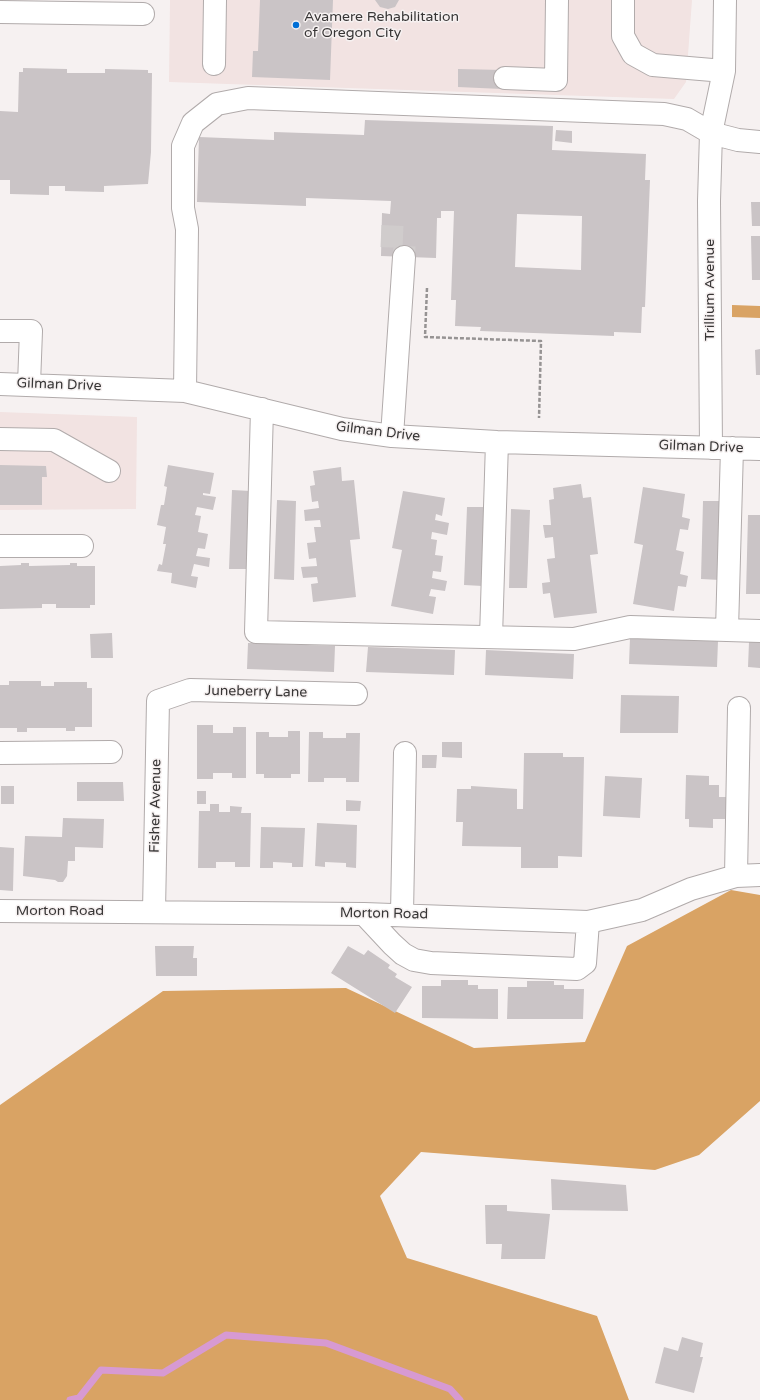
<!DOCTYPE html>
<style>
body{margin:0}
canvas{display:block;background:#f6f1f1}
</style>
<canvas width="760" height="1400"></canvas>
<script>
const context = document.querySelector('canvas').getContext('2d');
context.lineJoin = 'round';
function fill(path, color) {
  context.fillStyle = color;
  context.fill(path, 'evenodd');
}
function poly(rows) {
  const path = new Path2D();
  for (const r of rows) {
    path.moveTo(r[0], r[1]);
    for (let i = 2; i < r.length; i += 2) path.lineTo(r[i], r[i + 1]);
  }
  return path;
}
function strokePath(path, color, width, dash) {
  context.strokeStyle = color;
  context.lineWidth = width;
  context.lineCap = dash ? 'butt' : 'round';
  context.setLineDash(dash || []);
  context.stroke(path);
}
function drawText(font, color, halo, rows, align = 'center') {
  context.font = font + ' "Varela Round",sans-serif';
  context.lineWidth = 3;
  context.setLineDash([]);
  context.textBaseline = 'middle';
  context.strokeStyle = halo;
  context.fillStyle = color;
  for (const [text, x, y, turn = 0] of rows) {
    context.save();
    context.translate(x, y);
    context.rotate((+turn || 0) * Math.PI / 180);
    context.textAlign = isNaN(turn) ? turn : align;
    if (halo) context.strokeText(text, 0, 0);
    context.fillText(text, 0, 0);
    context.restore();
  }
}
fill(poly([
 [170,0,692,0,686,82,674,99,169,82],
 [0,412,137,417,136,509,0,510]
]), '#f2e3e2');
fill(poly([
 [732,305,760,306,760,318,732,317],
 [731,890,760,895,760,1101,699,1155,655,1170,421,1152,380,1196,407,1258,597,1316,629,1400,0,1400,0,1105,163,991,346,988,474,1048,585,1042,627,946]
]), '#d9a364');
strokePath(poly([
 [70,1400,79,1398,101,1370,163,1373,226,1335,326,1343,450,1389,460,1400]
]), '#d79ad2', 7);
fill(poly([
 [260,0,333,0,330,80,252,77,253,51,258,51],
 [375,0,399,0,395,7,388,9,380,7],
 [23,68,67,69,67,73,105,73,105,69,148,70,148,73,152,73,151,152,148,184,104,186,104,192,65,191,65,186,49,186,49,195,10,194,10,180,0,180,0,111,18,112,19,72,23,72],
 [458,69,503,70,502,89,458,87],
 [365,120,553,126,552,150,646,154,645,180,650,180,645,307,642,307,641,333,614,332,614,336,480,331,481,327,455,326,456,300,451,300,454,211,441,211,441,218,437,218,436,258,381,256,382,213,390,214,391,201,306,198,306,206,197,202,199,137,274,140,274,132,364,135],
 [517,214,582,216,581,270,515,267],
 [556,130,572,131,572,143,555,141],
 [751,202,760,202,760,226,752,226],
 [751,236,760,236,760,280,752,280],
 [760,349,760,375,756,375,755,350],
 [0,465,46,466,47,477,42,477,42,505,0,505],
 [168,465,214,473,210,494,203,493,203,495,216,497,213,510,197,507,195,515,201,516,198,532,208,534,205,549,198,548,196,556,210,558,209,567,194,564,191,576,198,577,196,588,171,583,172,573,157,571,159,564,162,565,166,544,163,544,166,527,157,525,161,505,164,505,167,487,164,486],
 [341,467,342,481,354,480,360,539,350,540,356,597,313,602,311,584,318,583,317,577,303,578,301,567,317,566,316,558,309,559,307,543,316,542,314,527,321,527,320,520,305,521,304,510,319,508,318,501,312,502,310,486,315,485,313,471],
 [581,484,583,498,591,497,598,554,590,555,597,613,554,618,550,593,543,594,542,583,550,582,547,559,555,558,553,537,545,538,543,525,551,525,549,500,554,499,553,488],
 [643,487,685,494,682,517,690,519,688,530,680,529,676,550,684,552,680,574,688,576,686,587,678,586,674,611,633,604,643,545,634,543],
 [232,490,251,491,249,569,229,569],
 [403,491,445,498,442,516,436,514,435,520,449,523,447,535,432,532,431,539,437,540,435,555,443,556,441,572,433,571,432,578,447,581,445,591,431,589,429,596,436,597,433,614,391,606,402,550,392,548],
 [277,500,296,501,294,580,274,579],
 [703,501,723,501,720,580,701,579],
 [467,507,487,507,483,586,464,585],
 [511,509,530,510,527,588,509,588],
 [748,515,760,515,760,594,746,594],
 [21,563,29,563,29,566,70,565,70,563,77,563,77,566,95,566,95,605,90,605,90,608,56,608,56,604,42,604,42,608,0,609,0,566,21,565],
 [112,633,113,658,91,658,90,634],
 [630,638,718,641,717,667,629,664],
 [749,642,760,642,760,668,748,667],
 [248,643,335,646,334,672,247,669],
 [368,647,455,650,454,675,366,672],
 [486,650,574,654,573,679,485,675],
 [9,681,41,681,41,686,54,686,54,682,87,682,87,688,92,688,92,727,75,727,75,731,66,731,66,728,27,728,27,732,17,732,17,728,0,728,0,685,9,685],
 [621,695,679,696,678,733,620,733],
 [197,725,213,725,213,733,233,733,233,727,246,727,246,778,232,778,232,773,213,773,213,779,197,779],
 [288,731,300,731,300,774,291,774,291,778,264,778,264,774,256,774,256,732,269,732,269,737,288,737],
 [309,732,323,732,323,738,346,738,346,733,360,733,359,782,346,782,346,778,324,778,324,782,308,782],
 [442,742,462,742,462,758,442,757],
 [524,753,563,753,563,757,584,757,582,857,558,856,558,868,521,868,521,847,462,846,463,822,456,822,457,789,471,789,471,786,517,789,517,809,523,809],
 [422,755,437,755,436,768,422,768],
 [686,775,709,776,709,785,719,785,719,797,729,797,729,819,713,819,713,828,689,827,689,819,685,819],
 [605,776,642,778,640,818,603,816],
 [77,782,123,782,124,801,77,801],
 [1,786,14,786,14,804,1,804],
 [197,791,206,791,206,804,197,804],
 [346,800,361,801,360,811,346,811],
 [210,804,219,804,219,812,230,812,230,806,242,807,241,813,251,813,250,867,235,867,235,862,216,862,216,868,198,868,199,811,210,811],
 [63,818,104,819,103,848,75,847,75,861,68,861,67,876,63,882,58,882,55,880,23,876,25,836,62,837],
 [317,823,357,825,356,868,346,867,346,863,325,862,325,867,315,866],
 [261,827,305,828,303,867,292,867,292,863,273,862,273,868,260,868],
 [0,847,14,848,13,891,0,890],
 [155,946,194,946,193,958,197,958,197,976,156,976],
 [348,946,364,955,368,950,390,965,388,968,397,974,395,977,412,987,395,1013,331,973],
 [441,980,468,980,468,985,478,985,478,989,498,989,498,1019,422,1018,422,986,441,986],
 [527,981,554,981,554,985,564,985,564,989,584,989,583,1019,507,1019,508,987,527,987],
 [551,1179,626,1185,628,1211,552,1210],
 [485,1205,507,1205,507,1211,550,1214,545,1259,501,1259,502,1244,486,1244],
 [682,1337,703,1343,700,1357,703,1357,694,1393,655,1383,664,1347,678,1351]
]), '#cac4c6');
strokePath(poly([
 [381,236,405,237,404,257]
]), '#d0cccc', 22, [22, 11]);
const minor = poly([
 [623,0,623,36,633,54,653,65,724,71],
 [0,12,143,14],
 [214,64,215,0],
 [505,78,556,80,557,0],
 [0,331,31,331,29,384],
 [0,384,185,391,342,429,392,436,497,442,760,449],
 [185,391,187,229,183,208,183,146,193,123,217,104,248,98,664,114,687,119,711,133,738,140,760,142],
 [262,409,256,632,574,639,630,627,727,630,732,448],
 [392,436,404,257],
 [0,439,54,440,109,471],
 [711,448,709,201,711,133,724,71,725,0],
 [0,546,82,546],
 [727,630,760,631],
 [491,637,497,442],
 [0,753,111,752],
 [736,876,739,708],
 [0,911,364,914,588,922,642,910,691,889,736,876,760,875],
 [154,911,158,701,190,690,356,694],
 [364,914,392,944,403,954,414,960,431,963,577,969,585,963,588,922],
 [402,914,405,753]
]);
strokePath(minor, '#b1abab', 24);
strokePath(poly([
 [427,288,425,337,541,341,539,418]
]), '#969393', 2.5, [4, 2]);
strokePath(minor, '#fff', 22);
for (const [x, y, r, color] of [
 [296,25,4,"#006fd6"]
]) {
  const dot = new Path2D();
  dot.arc(x, y, r, 0, 2 * Math.PI);
  context.fillStyle = color;
  context.fill(dot);
  strokePath(dot, '#f6f1f1', 1.5);
}
drawText('14px', '#383636', '#f6f1f1', [
 ["Avamere Rehabilitation",304,17],
 ["of Oregon City",304,33]
], 'left');
drawText('14px', '#383636', '#f6f1f1', [
 ["Trillium Avenue",710,290,-90],
 ["Gilman Drive",59,385,2],
 ["Gilman Drive",378,432,7],
 ["Gilman Drive",701,447,2],
 ["Juneberry Lane",256,692,1],
 ["Fisher Avenue",156,806,-89],
 ["Morton Road",60,911],
 ["Morton Road",384,914,1]
]);
</script>
